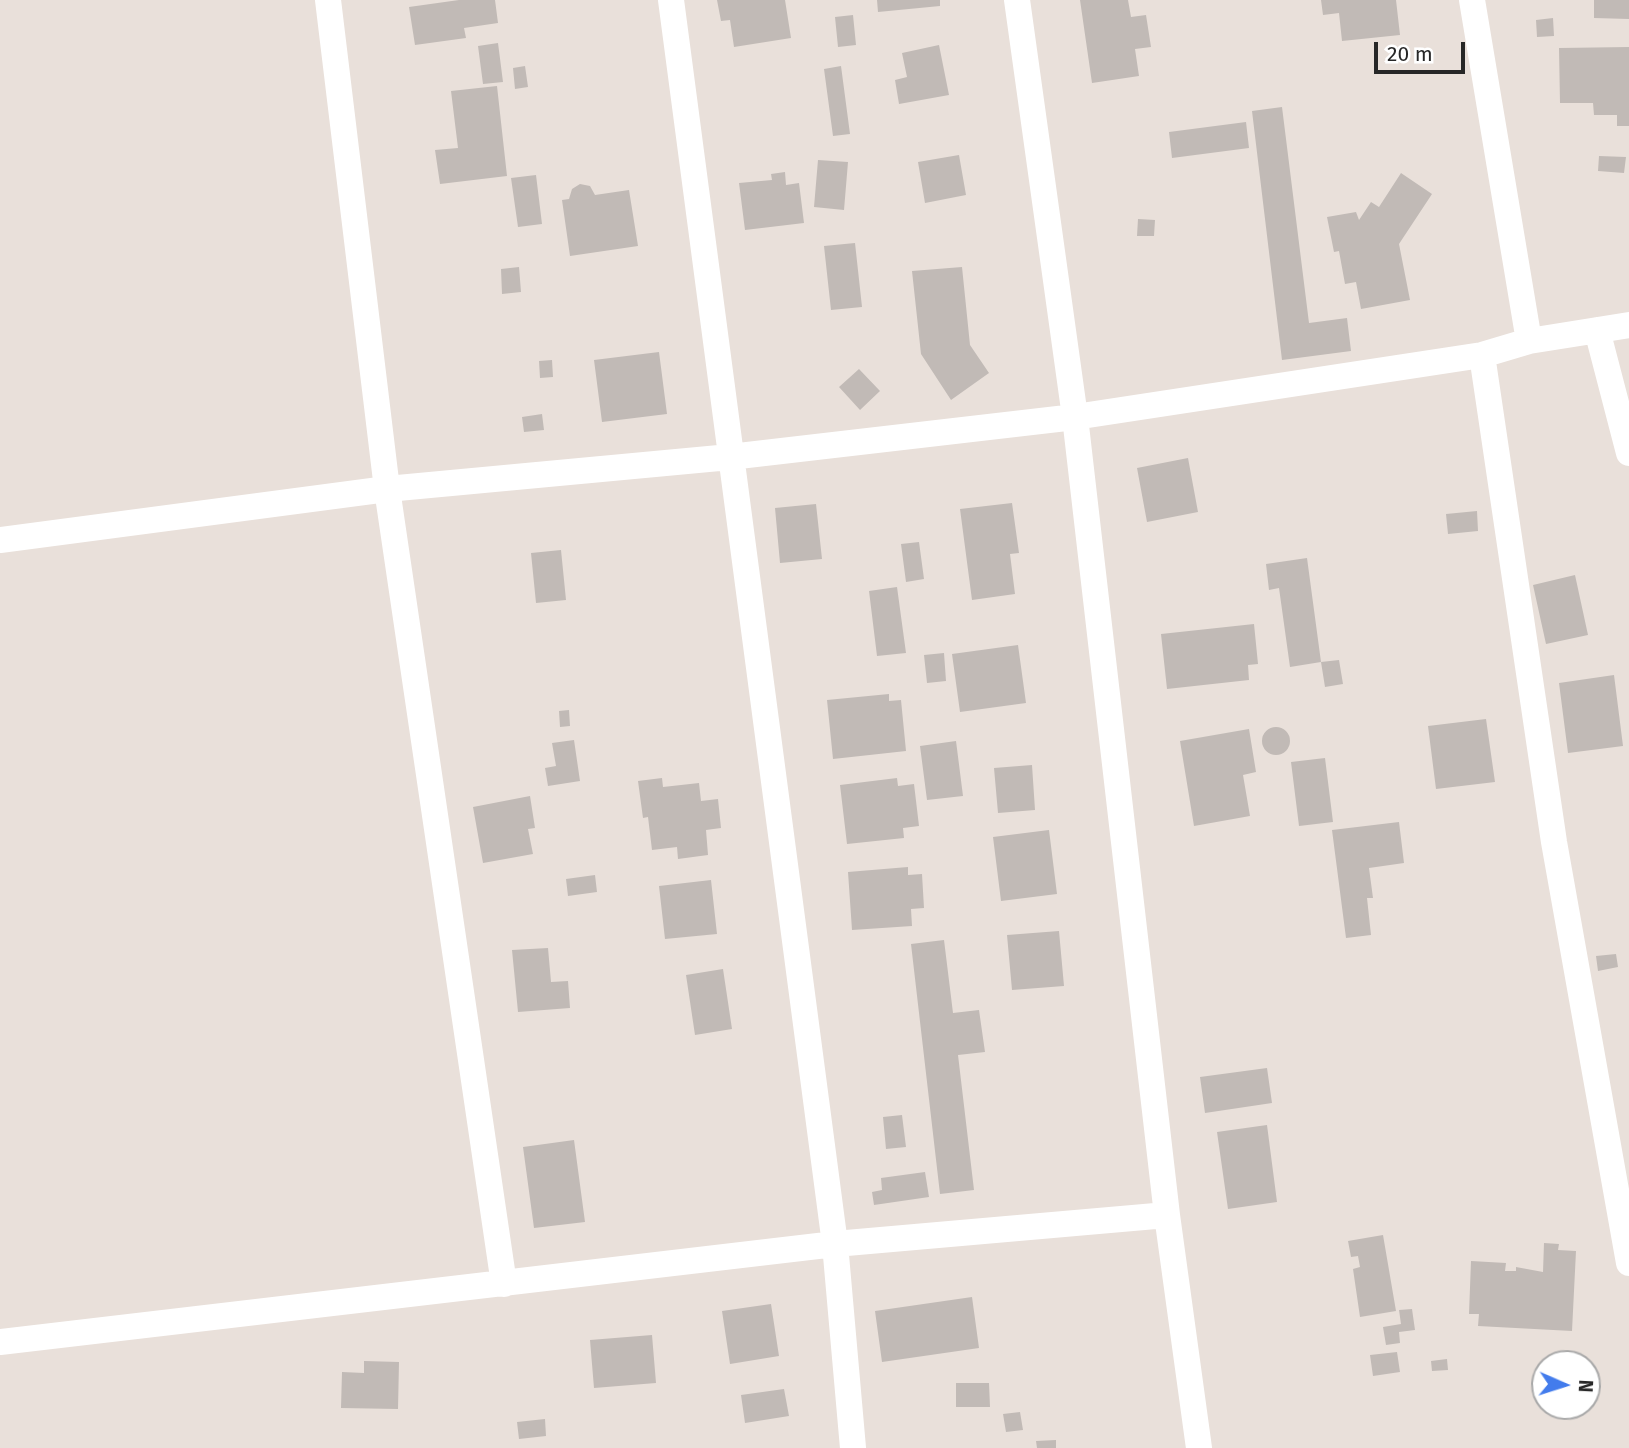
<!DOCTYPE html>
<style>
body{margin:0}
#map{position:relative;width:1629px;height:1448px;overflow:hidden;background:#e9e0da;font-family:"Fira Sans",sans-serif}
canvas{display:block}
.north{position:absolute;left:1531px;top:1350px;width:70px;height:70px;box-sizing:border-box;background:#fff;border:2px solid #a9a9a9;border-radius:50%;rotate:93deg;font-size:19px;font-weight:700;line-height:28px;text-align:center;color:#272727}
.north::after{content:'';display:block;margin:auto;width:24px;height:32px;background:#437cec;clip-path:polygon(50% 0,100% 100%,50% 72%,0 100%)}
.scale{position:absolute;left:1374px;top:42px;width:91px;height:32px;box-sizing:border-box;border:4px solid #272727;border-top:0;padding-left:9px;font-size:21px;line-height:24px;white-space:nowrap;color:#272727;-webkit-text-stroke:5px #fff;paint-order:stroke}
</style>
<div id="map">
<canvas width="1629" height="1448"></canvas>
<div class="north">N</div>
<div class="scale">20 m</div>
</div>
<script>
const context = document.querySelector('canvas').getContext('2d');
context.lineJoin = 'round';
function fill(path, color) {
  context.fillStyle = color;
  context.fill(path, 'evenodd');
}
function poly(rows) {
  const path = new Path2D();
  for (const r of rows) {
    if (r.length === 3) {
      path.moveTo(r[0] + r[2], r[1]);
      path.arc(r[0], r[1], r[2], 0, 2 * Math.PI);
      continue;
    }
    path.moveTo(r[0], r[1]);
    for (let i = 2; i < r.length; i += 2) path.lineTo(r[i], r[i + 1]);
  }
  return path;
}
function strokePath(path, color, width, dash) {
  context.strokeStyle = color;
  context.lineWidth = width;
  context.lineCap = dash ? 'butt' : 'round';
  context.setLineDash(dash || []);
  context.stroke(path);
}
fill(poly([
 [459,0,495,0,498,23,464,28,466,38,415,45,409,7],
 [717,0,785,0,791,38,734,47,730,20,721,21],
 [877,0,940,0,940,6,878,12],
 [1080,0,1128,0,1131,17,1146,15,1151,47,1135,49,1139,76,1092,83],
 [1321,0,1396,0,1400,35,1342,41,1339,13,1323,15],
 [1594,0,1629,0,1629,19,1594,18],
 [853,15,856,45,838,47,835,17],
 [1553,18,1554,36,1537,37,1536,20],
 [498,43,503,82,483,84,478,46],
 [939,45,949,95,899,104,895,80,907,77,902,53],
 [1629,47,1629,126,1617,126,1617,115,1594,115,1593,103,1560,103,1559,48],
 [525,66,528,87,515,89,513,68],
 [841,66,850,134,833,136,824,69],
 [497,86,507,176,440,184,435,150,458,148,451,91],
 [1282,107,1309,323,1347,318,1351,351,1282,360,1252,111],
 [1246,122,1249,148,1172,158,1169,132],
 [959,155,966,195,925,203,918,162],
 [1599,156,1626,157,1624,173,1598,171],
 [818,160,848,162,844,210,814,207],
 [785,172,786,185,799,183,804,223,745,230,739,183,772,180,771,174],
 [1401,173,1432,194,1399,244,1410,300,1361,309,1356,282,1345,284,1339,251,1334,252,1327,217,1356,212,1359,220,1371,202,1379,207],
 [536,175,542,224,518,227,511,178],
 [580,184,590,186,595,195,629,190,638,246,570,256,562,200,569,199,572,189],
 [1138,219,1155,220,1154,236,1137,236],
 [855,243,862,307,831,310,824,246],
 [519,267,521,292,502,294,501,269],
 [962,267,970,345,989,373,951,400,921,354,912,271],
 [659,352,667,414,602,422,594,360],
 [552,360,553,377,540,378,539,361],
 [859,369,880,391,860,410,839,387],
 [542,414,544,430,524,432,522,417],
 [1188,458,1198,512,1147,522,1137,468],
 [1012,503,1019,553,1010,554,1015,594,972,600,960,509],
 [816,504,822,559,780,563,775,508],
 [1477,511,1478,531,1448,534,1446,514],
 [919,542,924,579,906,582,901,544],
 [561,550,566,600,536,603,531,553],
 [1307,558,1321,662,1290,667,1279,588,1269,590,1266,564],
 [1575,575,1588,635,1546,644,1533,585],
 [897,587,906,653,877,656,869,591],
 [1254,624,1258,664,1248,665,1249,680,1167,689,1161,634],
 [1018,645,1026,703,960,712,952,654],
 [944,653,946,681,927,683,924,655],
 [1339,660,1343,684,1325,687,1321,662],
 [1614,675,1623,746,1568,753,1559,683],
 [889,694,889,701,901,700,906,751,833,759,827,700],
 [569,710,570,726,560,727,559,711],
 [1486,719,1495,782,1436,789,1428,726],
 [1276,741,14],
 [1249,729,1256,772,1243,775,1250,816,1194,826,1180,741],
 [574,740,580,781,548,786,545,768,556,766,552,743],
 [956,741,963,796,927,800,920,746],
 [1325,758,1333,822,1299,826,1291,762],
 [1032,765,1035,810,998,813,994,768],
 [662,778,663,787,699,783,701,801,718,799,721,828,706,830,708,855,678,859,677,847,652,850,648,817,643,818,638,781],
 [897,778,898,786,914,784,919,826,903,828,904,838,847,844,840,785],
 [530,796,535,828,528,829,533,854,483,863,473,807],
 [1399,822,1404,863,1369,868,1373,898,1367,898,1371,935,1346,938,1332,830],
 [1049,830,1057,894,1001,901,993,837],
 [908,867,908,875,922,874,924,908,911,909,912,926,852,930,848,872],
 [595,875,597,892,568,896,566,879],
 [711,880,717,934,665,939,659,886],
 [1059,931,1064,986,1012,990,1007,935],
 [944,940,953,1013,979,1010,985,1052,958,1055,974,1190,940,1194,911,944],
 [548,948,551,982,568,981,570,1008,518,1012,512,950],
 [1616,954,1618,967,1598,971,1596,956],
 [723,969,732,1029,695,1035,686,975],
 [1267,1068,1272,1103,1205,1113,1200,1077],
 [902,1115,906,1147,886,1149,883,1117],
 [1267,1125,1277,1202,1228,1209,1217,1132],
 [574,1140,585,1222,534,1228,523,1147],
 [925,1172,929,1197,874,1205,872,1192,882,1190,881,1178],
 [1383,1235,1396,1311,1360,1317,1353,1269,1360,1267,1358,1256,1351,1257,1348,1241],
 [1544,1243,1559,1244,1558,1250,1576,1251,1572,1331,1478,1326,1479,1314,1469,1314,1471,1261,1506,1263,1505,1271,1516,1271,1516,1267,1543,1272],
 [972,1297,979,1348,882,1362,875,1311],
 [771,1304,779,1356,730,1364,722,1311],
 [1412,1309,1415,1330,1399,1332,1400,1343,1386,1345,1383,1327,1401,1324,1399,1310],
 [652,1335,656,1383,594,1388,590,1340],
 [1397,1352,1400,1372,1373,1376,1370,1355],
 [1447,1359,1448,1370,1432,1371,1431,1361],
 [364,1361,399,1362,398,1409,341,1408,342,1372,364,1373],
 [956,1383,989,1383,990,1407,956,1407],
 [784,1389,789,1416,745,1423,741,1395],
 [1020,1412,1023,1430,1006,1432,1003,1414],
 [545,1419,546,1436,519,1439,517,1422],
 [1056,1440,1056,1448,1037,1448,1036,1441]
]), '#c1bab6');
strokePath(poly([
 [328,0,387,489,504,1284],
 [671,0,835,1244,853,1448],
 [1017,0,1075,417,1167,1215,1199,1448],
 [1472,0,1529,341],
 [1597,330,1629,453],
 [1482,355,1554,842,1629,1263],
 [0,540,387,489,730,457,1075,417,1482,355,1529,341,1629,325],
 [0,1342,835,1244,1167,1215]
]), '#fff', 26);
</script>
